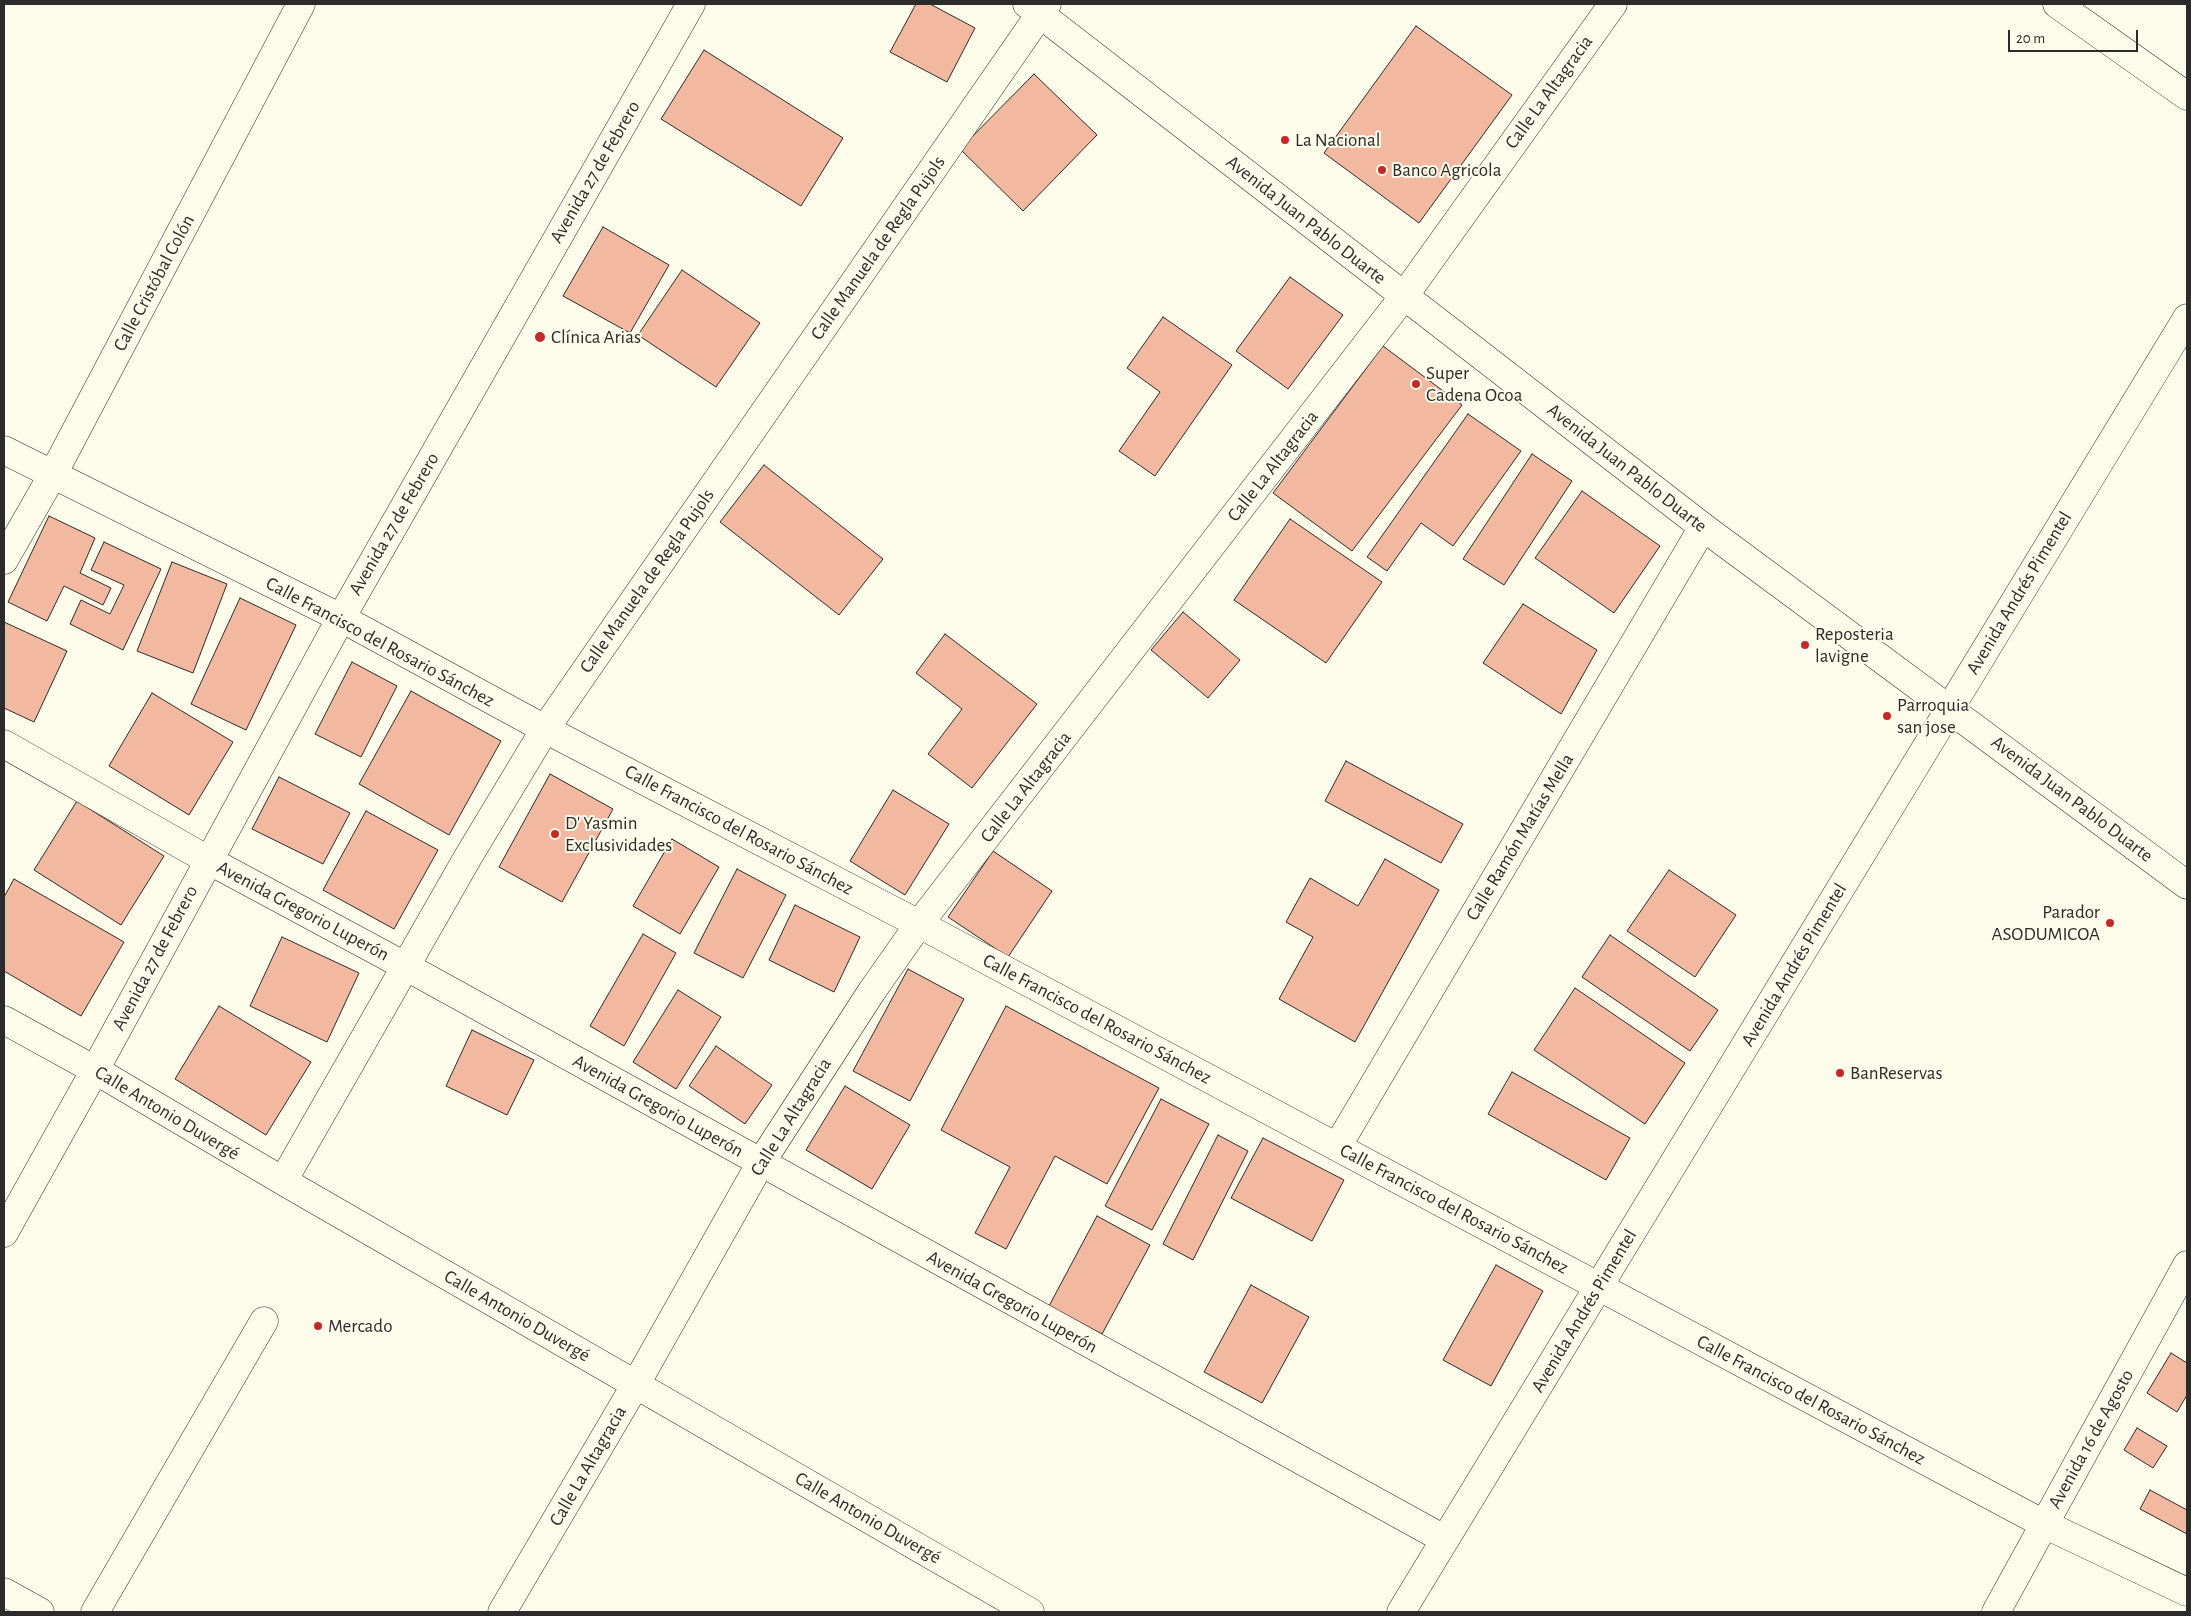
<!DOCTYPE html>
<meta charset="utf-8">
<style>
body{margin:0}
#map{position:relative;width:2191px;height:1616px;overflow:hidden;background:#fdfbea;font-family:"Alegreya Sans",sans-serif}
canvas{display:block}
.frame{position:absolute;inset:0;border:5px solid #2b2b2b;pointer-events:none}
.scale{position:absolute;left:2008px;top:30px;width:130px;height:22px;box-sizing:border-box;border:2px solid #2b2b2b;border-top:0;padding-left:6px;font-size:15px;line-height:18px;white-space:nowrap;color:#2b2b2b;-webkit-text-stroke:4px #fdfbea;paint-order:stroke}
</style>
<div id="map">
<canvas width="2191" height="1616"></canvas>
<div class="frame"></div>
<div class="scale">20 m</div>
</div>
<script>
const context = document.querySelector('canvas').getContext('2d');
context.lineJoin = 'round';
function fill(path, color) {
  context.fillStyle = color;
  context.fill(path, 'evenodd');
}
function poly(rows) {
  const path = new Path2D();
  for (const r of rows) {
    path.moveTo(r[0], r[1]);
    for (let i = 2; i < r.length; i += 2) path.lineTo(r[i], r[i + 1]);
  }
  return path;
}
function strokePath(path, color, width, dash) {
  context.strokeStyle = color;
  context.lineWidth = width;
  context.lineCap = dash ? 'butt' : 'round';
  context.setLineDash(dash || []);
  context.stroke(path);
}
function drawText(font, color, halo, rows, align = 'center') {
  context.font = font + ' "Alegreya Sans",sans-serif';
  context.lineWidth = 4;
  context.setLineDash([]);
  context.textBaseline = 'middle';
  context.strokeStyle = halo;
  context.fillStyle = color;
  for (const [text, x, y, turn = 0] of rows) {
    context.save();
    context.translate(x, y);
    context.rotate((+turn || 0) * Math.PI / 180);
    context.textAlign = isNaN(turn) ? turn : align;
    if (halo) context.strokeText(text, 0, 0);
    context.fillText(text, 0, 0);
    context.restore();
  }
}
const building = poly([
 [916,4,930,4,975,28,947,82,890,52,916,4],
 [1416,26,1512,95,1419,223,1324,153,1416,26],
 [704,50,843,138,801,206,661,119,704,50],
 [1034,74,1097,135,1023,211,960,149,1034,74],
 [603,227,669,265,630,333,563,296,603,227],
 [682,270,760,323,716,387,638,335,682,270],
 [1290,277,1343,315,1288,389,1236,351,1290,277],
 [1163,317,1232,365,1155,476,1119,451,1160,392,1127,368,1163,317],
 [1383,346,1462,405,1352,551,1273,493,1383,346],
 [1468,414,1521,451,1453,546,1421,523,1387,571,1367,557,1468,414],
 [1532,454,1572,481,1504,585,1463,559,1532,454],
 [764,465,883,559,839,615,720,522,764,465],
 [1582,491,1660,546,1614,613,1535,558,1582,491],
 [49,516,95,538,80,573,111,588,103,605,64,586,47,621,8,602,49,516],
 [1290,519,1382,582,1326,663,1234,600,1290,519],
 [104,542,161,569,123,650,70,624,81,600,110,614,124,585,91,570,104,542],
 [172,562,227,584,193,673,137,651,172,562],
 [240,598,296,625,246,730,191,704,240,598],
 [1523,604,1597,650,1561,714,1483,663,1523,604],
 [1183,612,1240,660,1208,698,1151,650,1183,612],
 [4,622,67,651,34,722,4,708,4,622],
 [945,634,1037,704,972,788,928,754,962,709,916,673,945,634],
 [352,662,397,686,361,757,315,734,352,662],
 [411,691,501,741,449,835,359,784,411,691],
 [152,693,233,742,189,815,109,766,152,693],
 [1346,761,1463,824,1441,863,1325,801,1346,761],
 [550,774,613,809,562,902,499,867,550,774],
 [279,777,350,813,323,864,252,829,279,777],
 [893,790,949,824,905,895,850,861,893,790],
 [77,801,164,856,121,925,34,870,77,801],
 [366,811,438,850,394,929,323,890,366,811],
 [672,839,719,867,680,934,633,906,672,839],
 [993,851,1052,891,1008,957,948,917,993,851],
 [1385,859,1439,890,1355,1042,1279,999,1313,937,1286,922,1310,878,1358,906,1385,859],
 [737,869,786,895,743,978,694,953,737,869],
 [1669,870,1736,915,1695,977,1627,931,1669,870],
 [14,879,124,942,81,1016,4,971,4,897,14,879],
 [795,905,860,937,834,992,769,960,795,905],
 [643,934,676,953,624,1046,590,1026,643,934],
 [1610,935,1718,1010,1690,1051,1582,977,1610,935],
 [282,937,359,973,327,1042,250,1006,282,937],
 [908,969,964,999,910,1101,853,1071,908,969],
 [1575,988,1685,1063,1645,1124,1534,1050,1575,988],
 [678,990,721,1017,676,1089,633,1062,678,990],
 [219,1006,311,1062,266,1135,175,1079,219,1006],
 [1006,1006,1159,1088,1107,1184,1055,1156,1006,1249,975,1233,1010,1167,941,1130,1006,1006],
 [472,1030,534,1060,507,1115,446,1086,472,1030],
 [716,1046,772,1085,745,1124,689,1086,716,1046],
 [1512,1072,1630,1138,1606,1180,1488,1114,1512,1072],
 [845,1086,910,1125,872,1189,806,1150,845,1086],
 [1161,1099,1209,1124,1152,1230,1105,1206,1161,1099],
 [1218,1135,1248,1151,1193,1260,1163,1244,1218,1135],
 [1263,1138,1344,1180,1312,1241,1231,1198,1263,1138],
 [1097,1216,1150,1245,1102,1334,1049,1306,1097,1216],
 [1496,1265,1543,1291,1491,1386,1443,1360,1496,1265],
 [1251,1285,1309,1317,1262,1403,1204,1372,1251,1285],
 [2171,1353,2187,1363,2187,1395,2177,1412,2147,1393,2171,1353],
 [2137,1428,2167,1446,2153,1468,2124,1450,2137,1428],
 [2150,1490,2187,1510,2187,1534,2140,1509,2150,1490]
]);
fill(building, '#f2b8a0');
strokePath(building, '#2b2b2b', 1);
const minor = poly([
 [2057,4,2187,96],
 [4,450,341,618,545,729,919,924,2044,1524,2187,1592],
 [4,560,52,476,301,4],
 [4,744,208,860,405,966,1444,1539],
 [4,1020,95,1070,283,1181,1030,1612],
 [1337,1147,1703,527],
 [283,1181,468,857,545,729,1047,4],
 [4,1233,95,1070,341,618,691,4],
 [4,1592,40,1612],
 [95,1612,264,1321],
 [502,1612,636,1384,760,1164,872,991,919,924,1404,296,1613,4],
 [1401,1612,2187,318],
 [1996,1612,2187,1265]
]);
const major = poly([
 [1027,4,1703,527,2187,885]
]);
strokePath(minor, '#2b2b2b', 29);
strokePath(major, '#2b2b2b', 29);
strokePath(minor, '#fdfbea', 28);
strokePath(major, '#fdfbea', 28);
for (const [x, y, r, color] of [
 [1285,140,5,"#c62828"],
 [1382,170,5,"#c62828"],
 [540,337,6,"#c62828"],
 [1416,384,5,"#c62828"],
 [1805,645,5,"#c62828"],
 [1887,716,5,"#c62828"],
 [555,834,5,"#c62828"],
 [2110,923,5,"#c62828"],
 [1840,1073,5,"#c62828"],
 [318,1326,5,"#c62828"]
]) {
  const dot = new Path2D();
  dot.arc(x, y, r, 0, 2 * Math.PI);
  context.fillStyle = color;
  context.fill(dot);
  strokePath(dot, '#fdfbea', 2);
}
drawText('19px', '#2b2b2b', '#fdfbea', [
 ["Calle La Altagracia",1549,92,-54],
 ["Avenida 27 de Febrero",595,172,-60],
 ["Avenida Juan Pablo Duarte",1306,220,38],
 ["Calle Manuela de Regla Pujols",878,248,-55],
 ["Calle Cristóbal Colón",154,283,-62],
 ["Calle La Altagracia",1273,466,-52],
 ["Avenida Juan Pablo Duarte",1627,468,38],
 ["Avenida 27 de Febrero",394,524,-60],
 ["Calle Manuela de Regla Pujols",647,581,-55],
 ["Avenida Andrés Pimentel",2019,593,-59],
 ["Calle Francisco del Rosario Sánchez",380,642,28],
 ["Calle La Altagracia",1026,787,-52],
 ["Avenida Juan Pablo Duarte",2072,799,37],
 ["Calle Francisco del Rosario Sánchez",739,830,28],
 ["Calle Ramón Matías Mella",1520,837,-59],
 ["Avenida Gregorio Luperón",303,911,28],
 ["Avenida 27 de Febrero",155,958,-62],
 ["Avenida Andrés Pimentel",1794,965,-59],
 ["Calle Francisco del Rosario Sánchez",1097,1019,28],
 ["Avenida Gregorio Luperón",658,1106,29],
 ["Calle Antonio Duvergé",167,1113,31],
 ["Calle La Altagracia",791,1117,-58],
 ["Calle Francisco del Rosario Sánchez",1454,1209,28],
 ["Avenida Gregorio Luperón",1012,1302,29],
 ["Avenida Andrés Pimentel",1584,1311,-59],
 ["Calle Antonio Duvergé",517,1316,30],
 ["Calle Francisco del Rosario Sánchez",1811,1400,28],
 ["Avenida 16 de Agosto",2091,1439,-61],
 ["Calle La Altagracia",588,1466,-60],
 ["Calle Antonio Duvergé",868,1518,30]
]);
drawText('19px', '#2b2b2b', '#fdfbea', [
 ["La Nacional",1295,140],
 ["Banco Agricola",1392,170],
 ["Clínica Arias",551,337],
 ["Super",1426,373],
 ["Cadena Ocoa",1426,395],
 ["Reposteria",1815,634],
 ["lavigne",1815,656],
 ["Parroquia",1897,705],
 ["san jose",1897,727],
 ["D' Yasmin",565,823],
 ["Exclusividades",565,845],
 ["Parador",2100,912,"right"],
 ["ASODUMICOA",2100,934,"right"],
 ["BanReservas",1850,1073],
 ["Mercado",328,1326]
], 'left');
</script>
